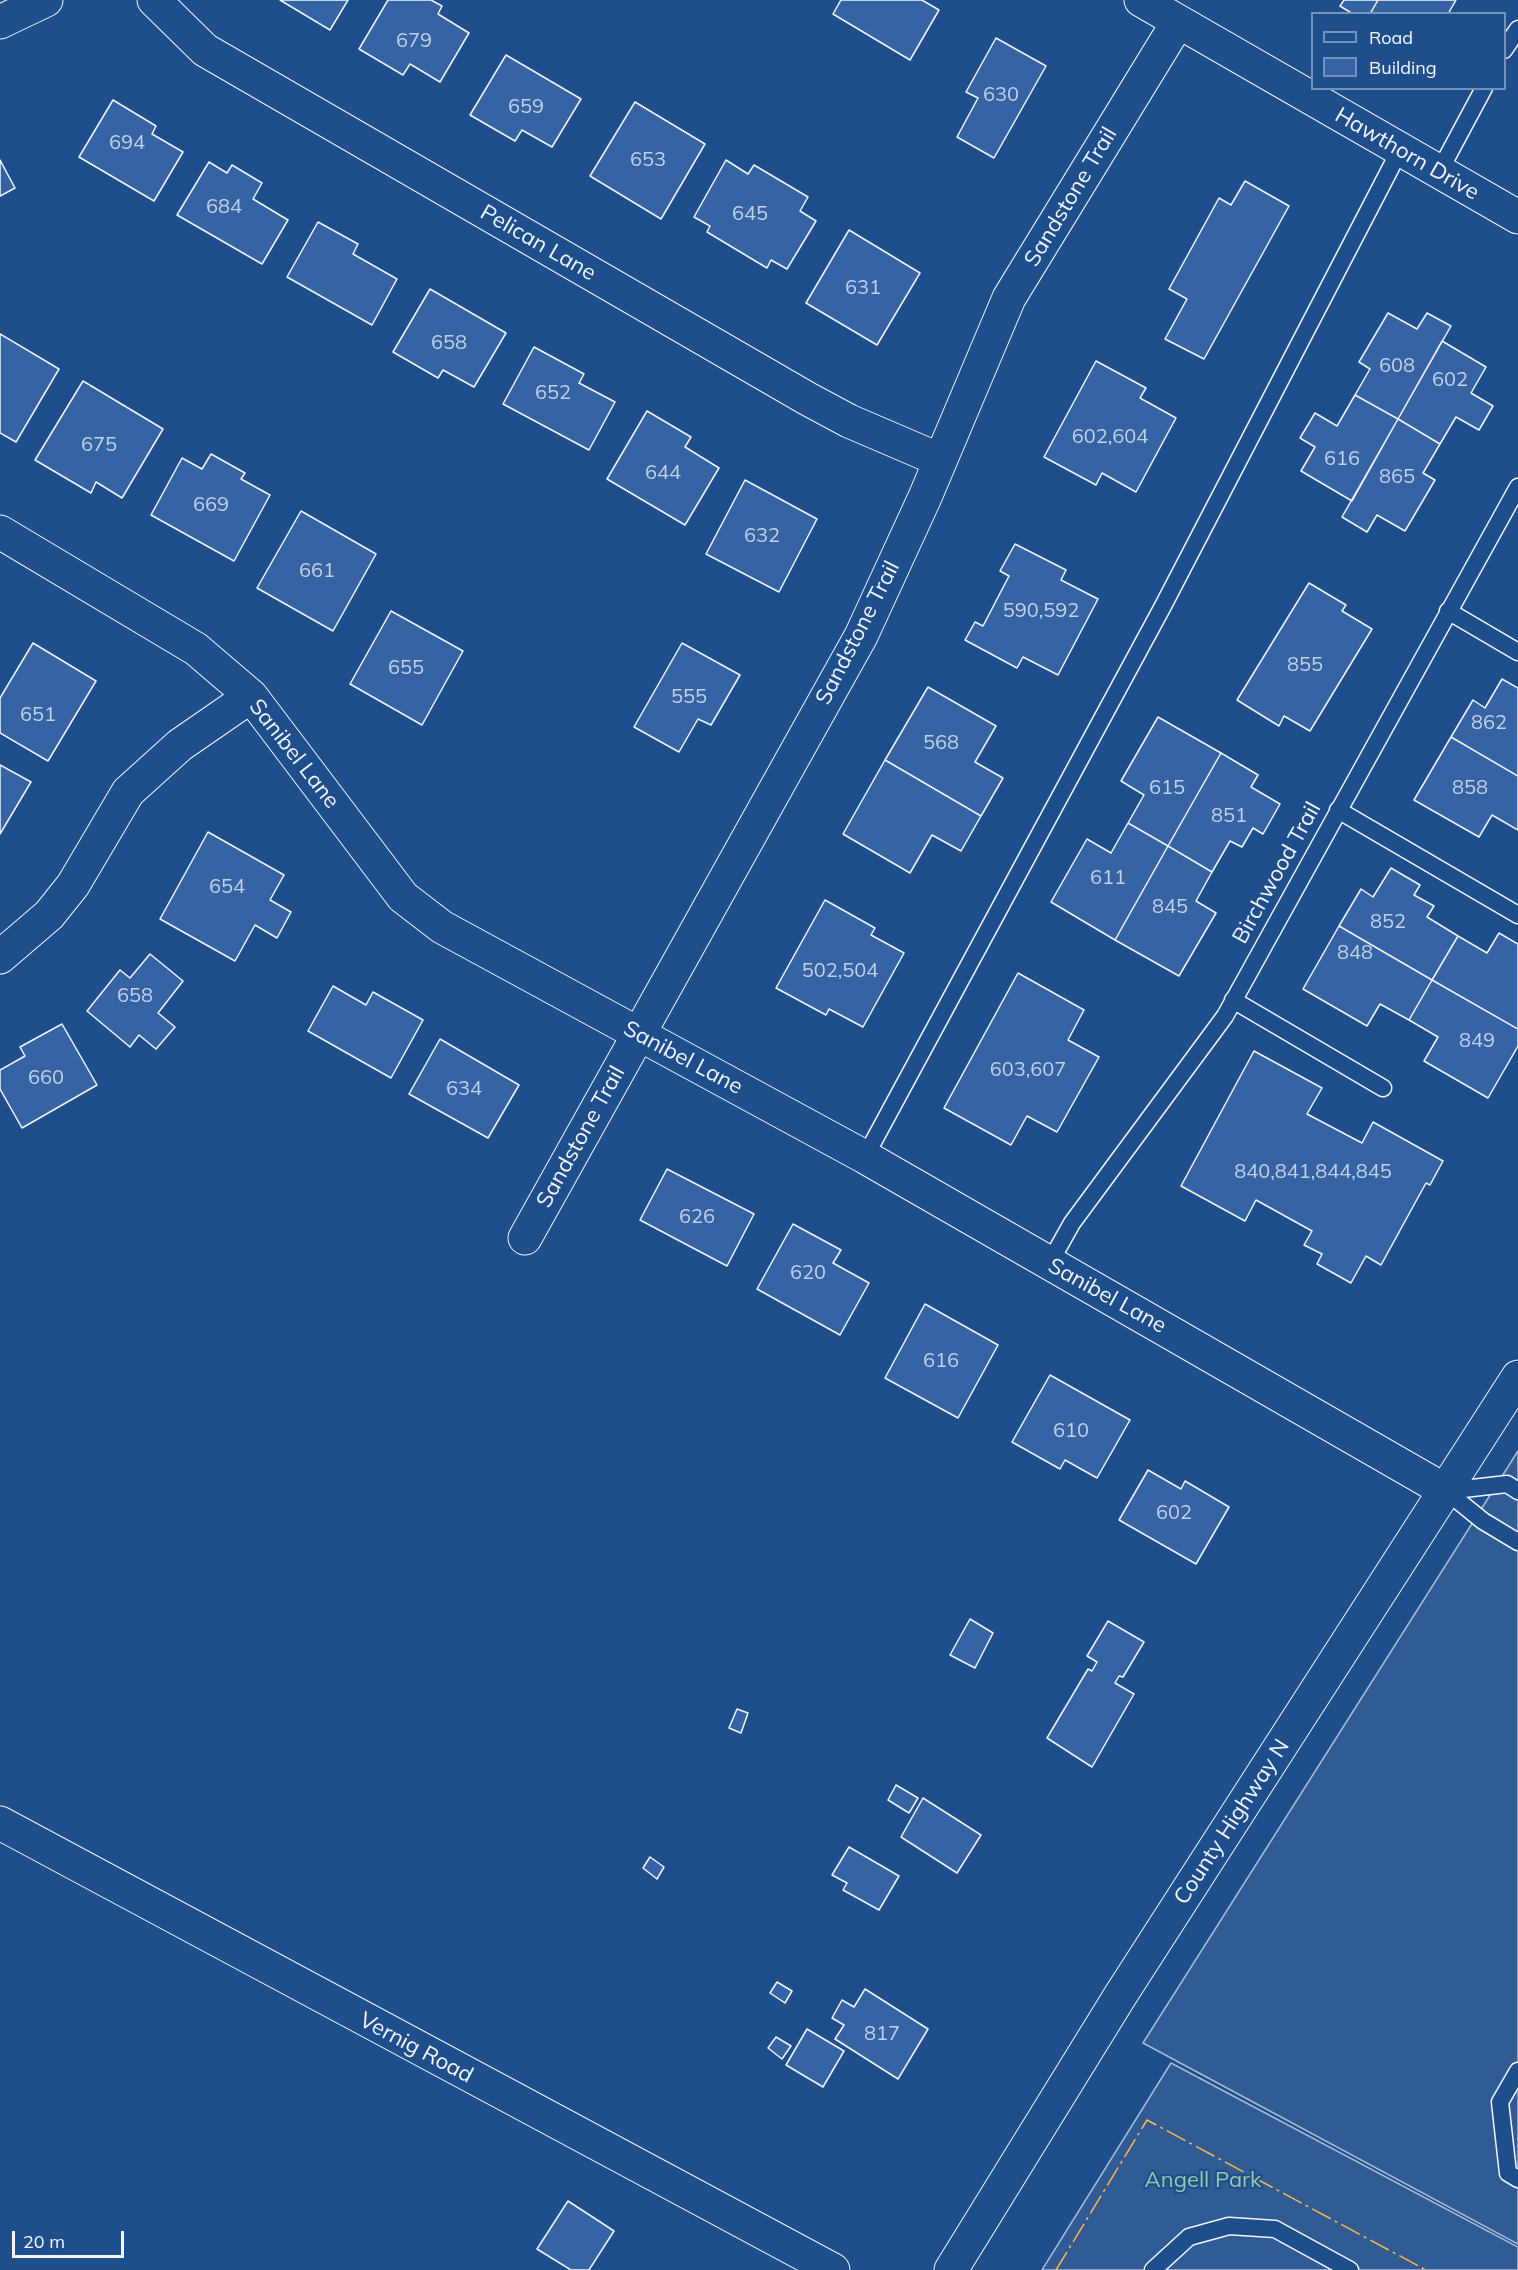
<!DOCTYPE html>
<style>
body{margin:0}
#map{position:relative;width:1518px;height:2270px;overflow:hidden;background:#1f4e8c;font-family:Mulish,sans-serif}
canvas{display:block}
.legend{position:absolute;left:1311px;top:12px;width:195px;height:78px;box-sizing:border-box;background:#1f4e8c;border:2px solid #7391ba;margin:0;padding:8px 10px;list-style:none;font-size:18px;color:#f2f6ff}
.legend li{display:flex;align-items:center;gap:12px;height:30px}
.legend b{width:30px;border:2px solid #7391ba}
.scale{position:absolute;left:12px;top:2231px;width:112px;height:27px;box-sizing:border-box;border:3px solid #f2f6ff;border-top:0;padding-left:8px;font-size:18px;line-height:21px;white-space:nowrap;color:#f2f6ff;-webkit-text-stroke:4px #1f4e8c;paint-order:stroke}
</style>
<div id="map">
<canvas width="1518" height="2270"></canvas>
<ul class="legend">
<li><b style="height:8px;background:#1f4e8c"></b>Road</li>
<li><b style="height:16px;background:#3563a3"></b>Building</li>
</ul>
<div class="scale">20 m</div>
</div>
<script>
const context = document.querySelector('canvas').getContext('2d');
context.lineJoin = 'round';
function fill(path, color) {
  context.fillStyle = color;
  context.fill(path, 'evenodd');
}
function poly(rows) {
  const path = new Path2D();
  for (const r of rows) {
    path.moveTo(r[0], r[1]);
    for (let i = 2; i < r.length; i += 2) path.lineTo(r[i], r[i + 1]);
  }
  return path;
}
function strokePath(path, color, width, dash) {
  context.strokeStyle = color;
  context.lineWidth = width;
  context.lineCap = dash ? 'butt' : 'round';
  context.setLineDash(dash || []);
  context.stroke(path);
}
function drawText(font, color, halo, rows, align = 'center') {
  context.font = font + ' Mulish,sans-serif';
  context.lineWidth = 4.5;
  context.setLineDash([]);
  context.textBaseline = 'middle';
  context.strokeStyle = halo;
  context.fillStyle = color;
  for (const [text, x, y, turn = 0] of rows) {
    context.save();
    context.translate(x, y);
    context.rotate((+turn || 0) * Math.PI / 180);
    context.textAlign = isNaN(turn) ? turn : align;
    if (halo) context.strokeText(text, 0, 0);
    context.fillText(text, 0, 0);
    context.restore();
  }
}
const built = poly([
 [1518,1451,1518,2244,1143,2043,1518,1451],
 [1171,2063,1518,2247,1518,2270,1042,2270,1171,2063]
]);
fill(built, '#305b95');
strokePath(built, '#a8bbd7', 1.5);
const building = poly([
 [280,0,348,0,330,30,280,0],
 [388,0,431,0,442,6,438,14,469,33,440,82,410,64,403,75,359,49,388,0],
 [841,0,922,0,939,10,910,60,833,14,841,0],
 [1344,0,1378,0,1370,14,1353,14,1340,6,1344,0],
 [1378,0,1456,0,1448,14,1370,14,1378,0],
 [996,38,1046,66,994,158,957,137,978,98,966,92,996,38],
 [506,55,581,99,552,147,522,130,515,141,470,115,506,55],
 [113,100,156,126,152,134,183,152,154,201,79,157,113,100],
 [635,102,705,144,661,219,590,176,635,102],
 [0,160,15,188,0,196,0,160],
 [726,160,748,174,754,165,808,197,800,211,816,221,787,269,771,260,767,268,707,232,710,226,694,217,726,160],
 [209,162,227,173,232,165,262,183,253,199,288,220,262,264,177,215,209,162],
 [1245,181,1289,206,1204,359,1165,339,1187,299,1169,289,1219,198,1231,205,1245,181],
 [318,222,358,244,353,254,397,279,372,325,287,277,318,222],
 [849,230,920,273,877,345,806,303,849,230],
 [430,289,506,333,474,387,443,370,438,378,393,352,430,289],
 [1388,313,1417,329,1427,313,1451,326,1398,419,1355,395,1370,369,1359,362,1388,313],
 [0,334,59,369,16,442,0,433,0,334],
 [1442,341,1486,367,1471,393,1493,406,1479,430,1456,417,1440,444,1398,419,1442,341],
 [534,347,584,374,579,383,615,402,589,450,503,404,534,347],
 [1096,361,1146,388,1140,398,1176,418,1136,492,1102,473,1096,485,1044,457,1096,361],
 [83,381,163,429,122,498,96,482,91,493,35,460,83,381],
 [1355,395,1398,419,1352,501,1301,471,1315,447,1300,438,1315,413,1337,426,1355,395],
 [647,411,691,437,685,447,719,468,685,525,607,479,647,411],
 [1398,419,1440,444,1423,473,1435,480,1405,531,1377,515,1367,532,1342,517,1398,419],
 [211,454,245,473,241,479,270,495,234,561,151,515,182,458,202,469,211,454],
 [745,480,817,519,779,592,706,554,745,480],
 [301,511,376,554,333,631,257,588,301,511],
 [1015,544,1066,570,1061,580,1098,599,1058,675,1023,657,1017,668,965,640,975,622,983,626,1009,576,1000,571,1015,544],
 [1309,583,1346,605,1342,611,1372,629,1310,731,1284,716,1279,726,1237,700,1309,583],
 [391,611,463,651,422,725,350,684,391,611],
 [33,643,96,681,48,761,0,733,0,698,33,643],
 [682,643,740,675,711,725,698,719,679,752,634,727,682,643],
 [1502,679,1518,688,1518,776,1451,737,1473,700,1485,708,1502,679],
 [928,687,996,726,975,762,1003,778,981,816,885,760,928,687],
 [1158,717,1221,753,1168,846,1128,823,1144,795,1121,781,1158,717],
 [1451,737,1518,776,1518,830,1492,815,1479,837,1414,800,1451,737],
 [1221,753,1258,775,1251,787,1280,804,1263,834,1253,828,1242,847,1230,841,1212,872,1168,846,1221,753],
 [885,760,981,816,961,851,932,835,910,873,843,834,885,760],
 [0,765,31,782,0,834,0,765],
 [1128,823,1168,846,1115,940,1051,902,1087,839,1111,853,1128,823],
 [208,832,284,875,270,900,291,912,277,938,255,925,235,961,160,919,208,832],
 [1168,846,1212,872,1196,901,1216,913,1179,976,1115,940,1168,846],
 [1391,868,1420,885,1414,895,1434,906,1427,917,1458,936,1432,980,1339,926,1361,889,1373,897,1391,868],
 [825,900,875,928,871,935,904,953,863,1027,829,1009,826,1015,776,988,825,900],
 [1339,926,1432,980,1409,1020,1380,1004,1367,1026,1303,989,1339,926],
 [1499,933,1518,944,1518,1029,1432,980,1458,936,1487,953,1499,933],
 [150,954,183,981,158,1013,175,1027,156,1049,139,1035,130,1047,87,1011,120,970,130,978,150,954],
 [1018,973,1084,1010,1068,1040,1099,1057,1057,1132,1027,1116,1011,1145,944,1108,1018,973],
 [1432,980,1518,1029,1518,1046,1488,1098,1424,1061,1438,1037,1409,1020,1432,980],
 [333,986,366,1005,373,992,423,1020,391,1078,308,1031,333,986],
 [62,1024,97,1085,22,1128,0,1089,0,1070,25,1056,20,1047,62,1024],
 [440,1039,519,1085,488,1138,409,1094,440,1039],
 [1254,1051,1322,1088,1307,1114,1362,1143,1373,1122,1443,1161,1430,1185,1426,1183,1381,1265,1366,1256,1351,1283,1317,1264,1322,1254,1304,1245,1312,1231,1256,1200,1245,1221,1181,1186,1254,1051],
 [667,1169,754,1214,727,1266,640,1220,667,1169],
 [793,1224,841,1250,833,1263,869,1283,840,1335,757,1289,793,1224],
 [925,1304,998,1345,958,1418,885,1378,925,1304],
 [1050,1375,1130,1420,1097,1478,1065,1460,1060,1469,1012,1442,1050,1375],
 [1148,1470,1181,1489,1185,1481,1229,1507,1196,1564,1119,1520,1148,1470],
 [970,1619,993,1633,975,1668,950,1655,970,1619],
 [1108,1621,1144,1642,1123,1677,1119,1676,1115,1683,1134,1694,1092,1767,1047,1738,1088,1669,1092,1671,1097,1662,1087,1656,1108,1621],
 [737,1709,748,1713,741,1733,729,1728,737,1709],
 [896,1785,918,1798,909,1813,888,1800,896,1785],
 [923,1798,981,1835,957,1873,901,1837,923,1798],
 [849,1847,899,1876,879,1910,843,1890,847,1883,832,1875,849,1847],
 [650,1857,664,1867,657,1879,643,1868,650,1857],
 [777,1982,792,1991,785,2003,770,1993,777,1982],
 [865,1989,928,2029,898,2079,835,2039,844,2025,832,2018,842,2000,854,2007,865,1989],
 [807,2029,844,2051,823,2087,786,2065,807,2029],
 [776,2037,791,2046,782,2059,768,2048,776,2037],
 [568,2201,614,2231,589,2270,571,2270,537,2249,568,2201]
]);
fill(building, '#3563a3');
strokePath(building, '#f2f6ff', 1.5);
const lane = poly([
 [1504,50,1518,29],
 [1439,172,1484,88],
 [1448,611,1518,652],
 [1338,810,1518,915],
 [1233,1000,1383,1088],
 [865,1157,1163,606,1400,150],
 [1049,1264,1072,1223,1225,1016,1518,487],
 [1446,1491,1483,1521,1518,1542],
 [1446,1491,1507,1484,1518,1491],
 [1518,2071,1500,2102,1508,2173,1518,2179],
 [1153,2270,1189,2237,1229,2226,1275,2229,1350,2270]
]);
const street = poly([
 [154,0,205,50,808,399,849,421,940,460],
 [1141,0,1518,217],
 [0,22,46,0],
 [0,532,196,649,251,696,403,897,442,927,865,1157,1446,1491],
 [0,957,49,915,73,885,128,792,180,745,251,696],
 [525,1238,861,636,925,497,1009,298,1178,22],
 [0,1823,833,2270]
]);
const primary = poly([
 [951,2270,1120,1996,1518,1377]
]);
strokePath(lane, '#f2f6ff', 19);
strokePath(street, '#f2f6ff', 35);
strokePath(primary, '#f2f6ff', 35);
strokePath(lane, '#1f4e8c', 16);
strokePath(street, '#1f4e8c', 33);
strokePath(primary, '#1f4e8c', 33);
strokePath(poly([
 [1056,2270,1147,2120,1426,2270]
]), '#ffb74d', 1.5, [21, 4.5, 3, 4.5]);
drawText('20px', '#c3d1e8', null, [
 ["679",414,41],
 ["630",1001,95],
 ["659",526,107],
 ["694",127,143],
 ["653",648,160],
 ["684",224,207],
 ["645",750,214],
 ["631",863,288],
 ["658",449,343],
 ["608",1397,366],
 ["602",1450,380],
 ["652",553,393],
 ["602,604",1110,437],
 ["675",99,445],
 ["616",1342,459],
 ["644",663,473],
 ["865",1397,477],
 ["669",211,505],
 ["632",762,536],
 ["661",317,571],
 ["590,592",1041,611],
 ["855",1305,665],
 ["655",406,668],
 ["555",689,697],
 ["651",38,715],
 ["862",1489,723],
 ["568",941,743],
 ["615",1167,788],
 ["858",1470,788],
 ["851",1229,816],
 ["611",1108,878],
 ["654",227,887],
 ["845",1170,907],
 ["852",1388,922],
 ["848",1355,953],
 ["502,504",840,971],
 ["658",135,996],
 ["849",1477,1041],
 ["603,607",1028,1070],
 ["660",46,1078],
 ["634",464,1089],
 ["840,841,844,845",1313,1172],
 ["626",697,1217],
 ["620",808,1273],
 ["616",941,1361],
 ["610",1071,1431],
 ["602",1174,1513],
 ["817",882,2034]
]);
drawText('22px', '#f2f6ff', '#1f4e8c', [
 ["Hawthorn Drive",1407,154,30],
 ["Sandstone Trail",1071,197,-59],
 ["Pelican Lane",538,243,30],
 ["Sandstone Trail",858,633,-63],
 ["Sanibel Lane",294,754,52],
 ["Birchwood Trail",1277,873,-61],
 ["Sanibel Lane",683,1058,28],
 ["Sandstone Trail",581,1137,-61],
 ["Sanibel Lane",1107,1296,29],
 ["County Highway N",1232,1822,-57],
 ["Vernig Road",416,2048,28]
]);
drawText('22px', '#97c8a6', '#1f4e8c', [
 ["Angell Park",1203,2180]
]);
</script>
